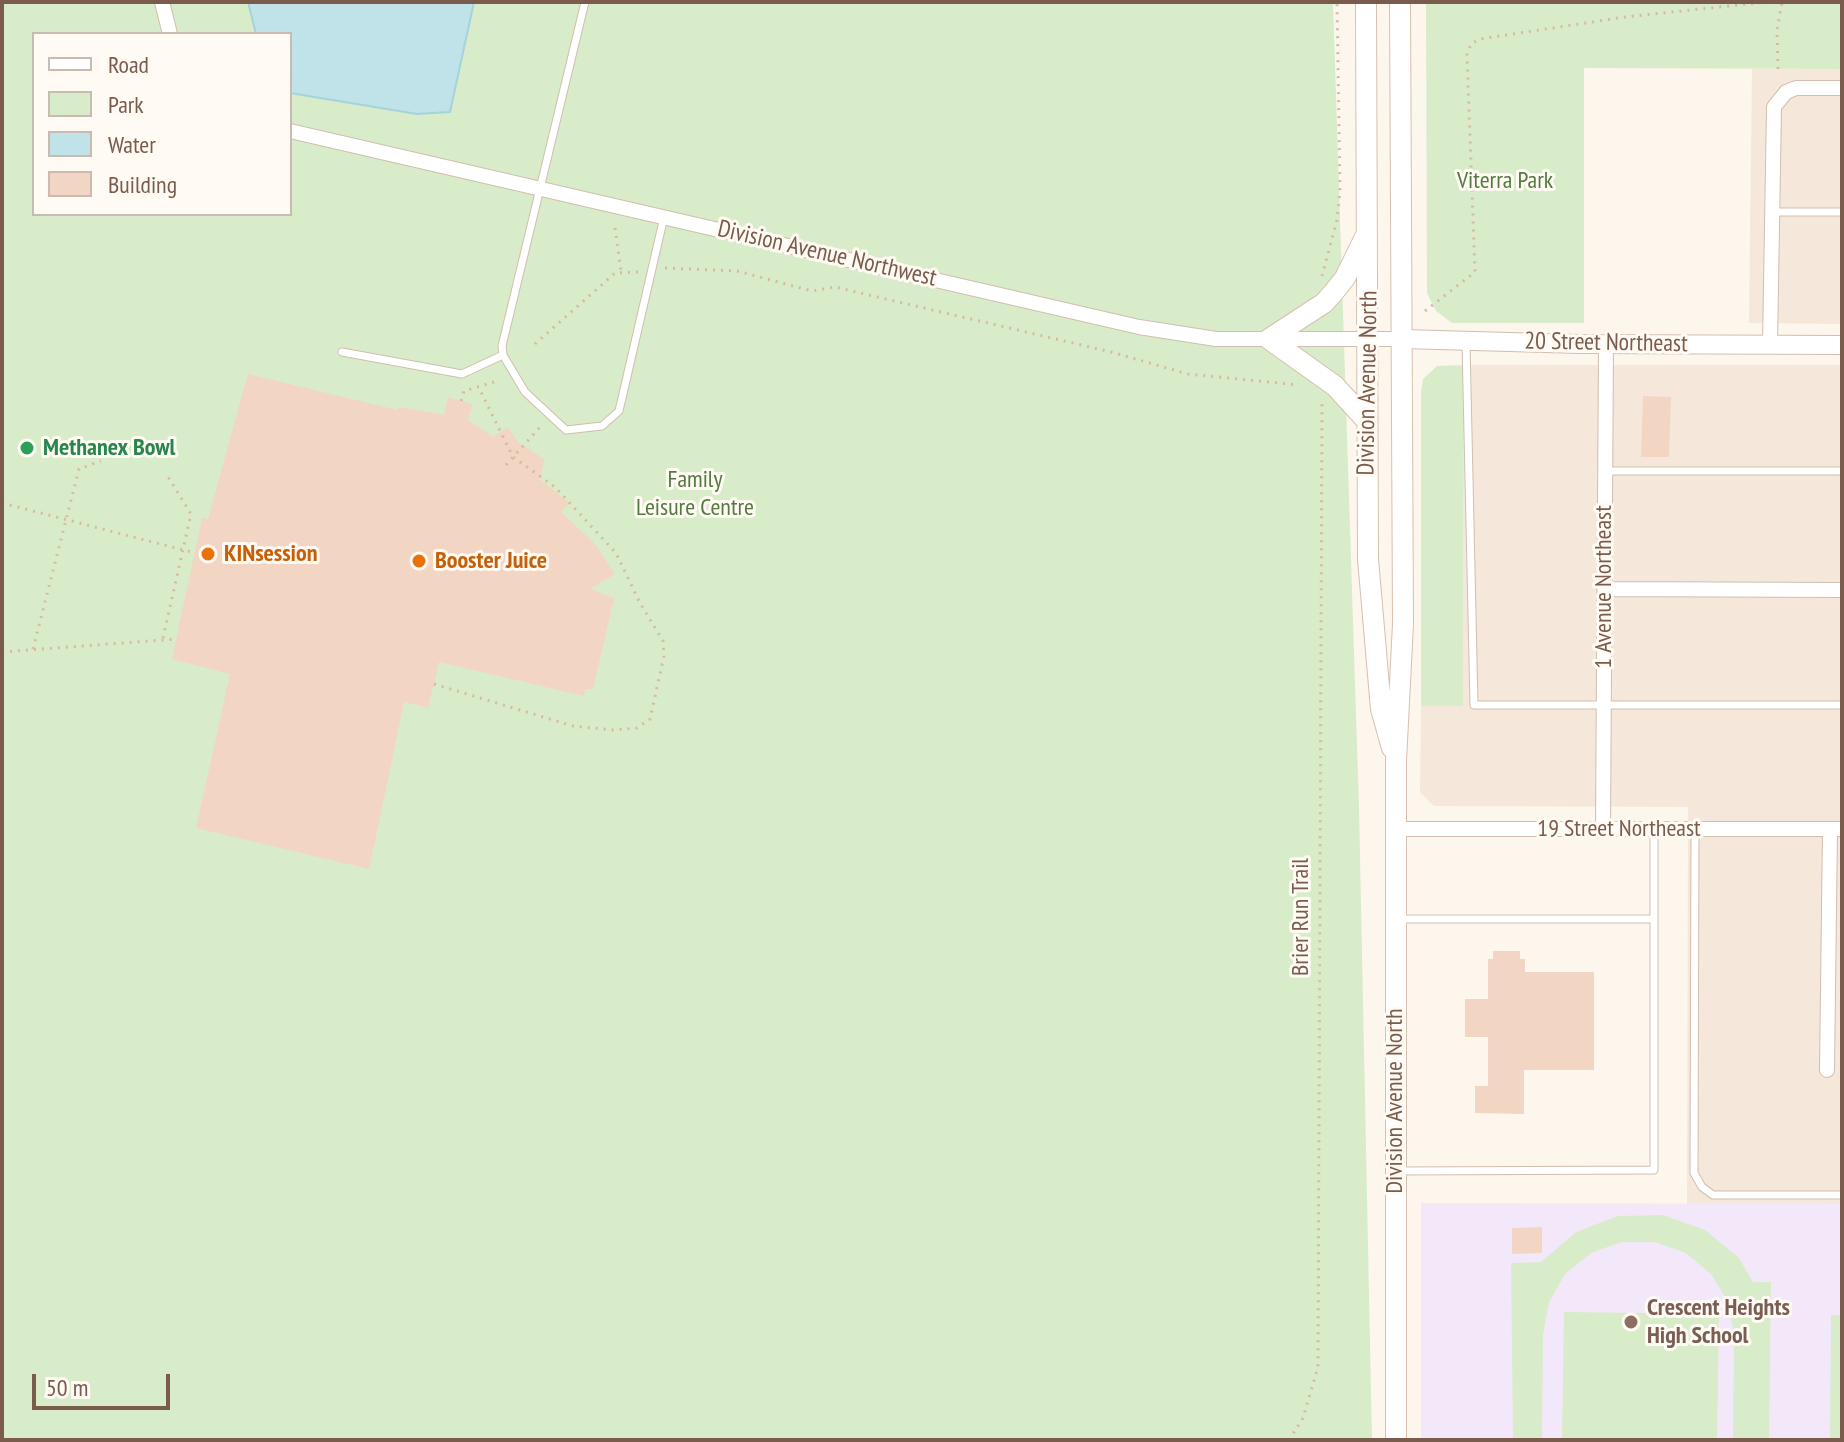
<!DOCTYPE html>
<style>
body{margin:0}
#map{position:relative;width:1844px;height:1442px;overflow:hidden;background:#fdf6ec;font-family:"PT Sans Narrow",sans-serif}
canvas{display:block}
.frame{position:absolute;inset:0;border:4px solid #7a5c4d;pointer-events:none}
.legend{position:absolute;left:32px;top:32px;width:260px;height:184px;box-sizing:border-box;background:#fffaf3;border:2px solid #cabbb1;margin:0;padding:10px 14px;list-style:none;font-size:24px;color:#7a5c4d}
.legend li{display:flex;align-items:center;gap:16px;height:40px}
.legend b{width:40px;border:2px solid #cabbb1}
.scale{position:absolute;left:32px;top:1374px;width:138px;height:36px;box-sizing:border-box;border:4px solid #7a5c4d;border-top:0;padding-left:10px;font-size:24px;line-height:28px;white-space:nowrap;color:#7a5c4d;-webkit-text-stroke:6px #fffaf3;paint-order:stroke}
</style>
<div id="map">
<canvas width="1844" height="1442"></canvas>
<div class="frame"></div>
<ul class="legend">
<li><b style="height:10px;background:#fff"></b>Road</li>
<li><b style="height:22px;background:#d8ecc9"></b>Park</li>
<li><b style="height:22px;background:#bfe3e8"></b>Water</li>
<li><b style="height:22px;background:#f3d5c3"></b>Building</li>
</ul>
<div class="scale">50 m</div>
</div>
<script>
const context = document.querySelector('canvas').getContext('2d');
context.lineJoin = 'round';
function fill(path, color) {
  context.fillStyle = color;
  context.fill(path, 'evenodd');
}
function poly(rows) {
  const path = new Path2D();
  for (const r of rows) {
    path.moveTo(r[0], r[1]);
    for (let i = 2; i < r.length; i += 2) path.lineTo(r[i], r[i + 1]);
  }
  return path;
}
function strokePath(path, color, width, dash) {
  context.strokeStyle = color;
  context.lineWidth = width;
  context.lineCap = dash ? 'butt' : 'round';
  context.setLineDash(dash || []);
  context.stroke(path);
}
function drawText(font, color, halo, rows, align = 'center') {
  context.font = font + ' "PT Sans Narrow",sans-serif';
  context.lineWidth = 6;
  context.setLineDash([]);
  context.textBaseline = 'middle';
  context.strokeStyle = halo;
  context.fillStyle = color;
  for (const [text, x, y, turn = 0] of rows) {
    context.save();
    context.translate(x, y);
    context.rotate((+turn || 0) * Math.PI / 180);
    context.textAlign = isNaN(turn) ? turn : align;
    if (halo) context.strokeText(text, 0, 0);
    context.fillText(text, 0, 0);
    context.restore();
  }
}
fill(poly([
 [1752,69,1842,69,1842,324,1749,323],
 [1464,365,1842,365,1842,1204,1687,1204,1688,807,1434,806,1420,792,1421,706,1463,706]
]), '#f5e8da');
fill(poly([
 [1421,1203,1842,1204,1842,1440,1421,1440]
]), '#f3e8fa');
fill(poly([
 [2,2,1333,2,1359,807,1372,1440,2,1440],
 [34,34,290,34,290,214,34,214],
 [1426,2,1842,2,1842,69,1584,68,1584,323,1452,323,1436,311,1427,293],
 [1464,365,1463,706,1421,706,1421,391,1423,379,1437,366],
 [1663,1215,1705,1230,1739,1258,1753,1282,1771,1282,1769,1440,1733,1440,1734,1334,1728,1302,1711,1274,1686,1253,1655,1242,1622,1242,1591,1253,1565,1274,1549,1302,1543,1335,1542,1440,1513,1440,1511,1263,1541,1262,1576,1232,1618,1216],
 [1564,1312,1719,1314,1717,1440,1562,1440],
 [1831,1315,1842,1315,1842,1440,1830,1440]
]), '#d8ecc9');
const water = poly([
 [248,2,474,2,450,112,417,114,290,93,290,34,256,34,248,2]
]);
fill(water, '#bfe3e8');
strokePath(water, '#a5d3da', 2);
fill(poly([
 [248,374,397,410,398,407,444,415,448,397,472,404,468,420,493,437,508,427,518,442,545,460,539,479,569,503,561,512,594,543,615,574,590,589,614,598,593,689,585,689,584,696,439,662,428,708,404,702,369,869,196,828,230,674,172,659,202,518,208,519],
 [1643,396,1671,397,1669,457,1641,457],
 [1493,951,1520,951,1520,959,1525,959,1525,972,1594,972,1594,1070,1524,1070,1524,1114,1475,1113,1475,1086,1488,1086,1488,1037,1465,1037,1465,999,1488,999,1488,959,1493,959],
 [1542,1227,1542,1253,1512,1254,1512,1228]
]), '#f3d5c3');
const service = poly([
 [585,2,502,346,503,355,525,392,566,430,602,426,619,411,664,217],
 [1772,212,1842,212],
 [1466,343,1474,705,1842,705],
 [342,352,462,374,503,355],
 [1605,471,1842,471],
 [1695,829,1694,1173,1702,1187,1713,1195,1842,1195],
 [1396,919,1654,919],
 [1398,1171,1654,1170,1654,829]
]);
const minor = poly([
 [162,2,170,34],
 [290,131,1139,327,1216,339,1403,339],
 [1770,345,1774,107,1786,92,1796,88,1842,88],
 [1605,589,1842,590],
 [1395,829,1842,829],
 [1603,829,1606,344],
 [1827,1070,1830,829]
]);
const tertiary = poly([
 [1403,339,1580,344,1842,345]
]);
const secondary = poly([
 [1366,2,1368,559,1381,709,1392,748],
 [1367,421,1335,386,1269,339,1324,303,1333,293,1345,278,1367,233],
 [1396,1440,1396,761,1403,624,1400,2]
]);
strokePath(service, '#d1beb0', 9);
strokePath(minor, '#d1beb0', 16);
strokePath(tertiary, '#d1beb0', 20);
strokePath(secondary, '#d6c0b0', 22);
strokePath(poly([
 [1778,69,1777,30,1782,2],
 [615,228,621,271],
 [665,268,737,271,812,291,835,287,1111,352,1188,374,1299,385],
 [1322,276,1337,220,1340,191,1337,2],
 [1425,311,1475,272,1467,55,1471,44,1480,39,1625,17,1767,2],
 [535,344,615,273,638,272],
 [461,401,464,391,494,382],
 [506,465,541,426],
 [2,503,195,553],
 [163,638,191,514,167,475],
 [33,649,79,469,101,461],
 [2,652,176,639],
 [434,684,573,726,613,730,637,728,650,719,664,656,663,641,640,603,616,553,555,487,513,457,479,388],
 [1289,1440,1303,1418,1318,1367,1322,399]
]), '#d9b8a5', 3, [2, 6]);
strokePath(service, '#fff', 7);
strokePath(minor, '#fff', 14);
strokePath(tertiary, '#fff', 18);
strokePath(secondary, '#fff', 20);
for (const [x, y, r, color] of [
 [27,448,8,"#2e9e5b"],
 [208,554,8,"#e8710a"],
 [419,561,8,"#e8710a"],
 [1631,1322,8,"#8d6e63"]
]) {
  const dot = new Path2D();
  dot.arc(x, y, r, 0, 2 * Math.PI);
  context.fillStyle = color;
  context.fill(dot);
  strokePath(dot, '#fffaf3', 3);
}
drawText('24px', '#537a41', '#fffaf3', [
 ["Viterra Park",1505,181],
 ["Family",695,480],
 ["Leisure Centre",695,508]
]);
drawText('24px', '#7a5c4d', '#fffaf3', [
 ["Division Avenue Northwest",827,254,13],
 ["20 Street Northeast",1606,343,1],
 ["Division Avenue North",1368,383,-89],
 ["1 Avenue Northeast",1604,587,-90],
 ["19 Street Northeast",1619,829],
 ["Brier Run Trail",1301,917,-90],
 ["Division Avenue North",1395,1101,-90]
]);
drawText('bold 24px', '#27864d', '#fffaf3', [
 ["Methanex Bowl",43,448]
], 'left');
drawText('bold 24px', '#c56008', '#fffaf3', [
 ["KINsession",224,554],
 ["Booster Juice",435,561]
], 'left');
drawText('bold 24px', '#785e54', '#fffaf3', [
 ["Crescent Heights",1647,1308],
 ["High School",1647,1336]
], 'left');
</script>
